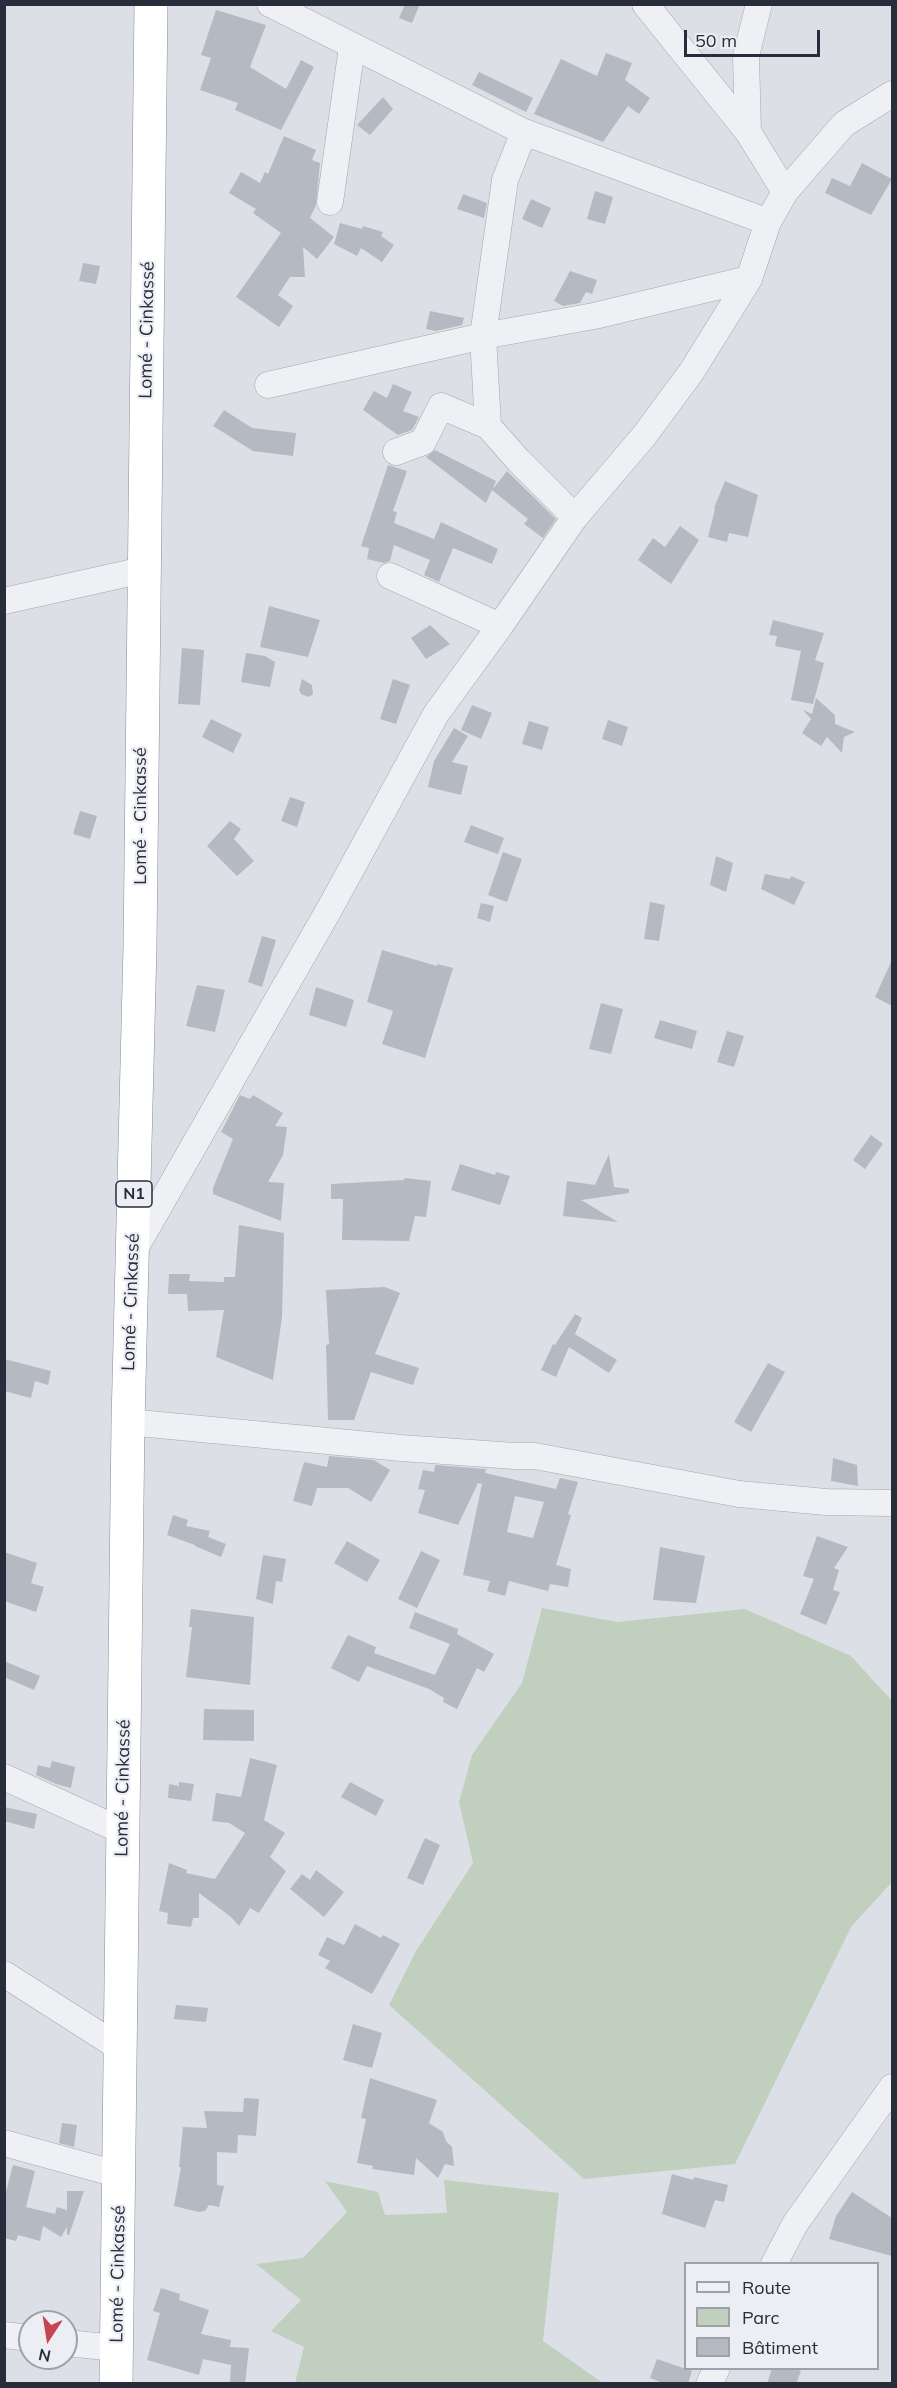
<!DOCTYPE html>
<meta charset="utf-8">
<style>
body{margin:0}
#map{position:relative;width:897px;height:2388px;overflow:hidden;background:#dce0e6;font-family:Mulish,sans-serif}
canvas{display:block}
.frame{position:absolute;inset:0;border:6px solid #272d3b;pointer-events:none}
.legend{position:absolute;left:684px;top:2262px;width:195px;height:108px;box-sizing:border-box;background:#eceef4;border:2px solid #9da1aa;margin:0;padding:8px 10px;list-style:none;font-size:18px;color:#272d3b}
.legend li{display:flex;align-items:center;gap:12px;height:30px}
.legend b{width:30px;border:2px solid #9da1aa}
.north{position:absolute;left:18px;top:2310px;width:60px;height:60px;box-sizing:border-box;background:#eceef4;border:2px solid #9da1aa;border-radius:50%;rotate:192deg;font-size:16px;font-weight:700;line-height:24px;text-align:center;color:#272d3b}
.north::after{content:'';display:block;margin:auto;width:21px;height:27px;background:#c74552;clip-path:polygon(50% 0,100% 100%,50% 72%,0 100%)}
.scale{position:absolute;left:684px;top:30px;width:136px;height:27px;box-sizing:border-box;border:3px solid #272d3b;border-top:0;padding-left:8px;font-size:18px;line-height:21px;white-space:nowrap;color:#272d3b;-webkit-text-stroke:4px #eceef4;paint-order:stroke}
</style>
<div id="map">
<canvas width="897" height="2388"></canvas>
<div class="frame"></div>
<ul class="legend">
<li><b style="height:8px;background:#eff0f4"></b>Route</li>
<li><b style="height:16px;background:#c1cfbe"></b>Parc</li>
<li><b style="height:16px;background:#b4b9c2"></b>Bâtiment</li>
</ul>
<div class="north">N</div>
<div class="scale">50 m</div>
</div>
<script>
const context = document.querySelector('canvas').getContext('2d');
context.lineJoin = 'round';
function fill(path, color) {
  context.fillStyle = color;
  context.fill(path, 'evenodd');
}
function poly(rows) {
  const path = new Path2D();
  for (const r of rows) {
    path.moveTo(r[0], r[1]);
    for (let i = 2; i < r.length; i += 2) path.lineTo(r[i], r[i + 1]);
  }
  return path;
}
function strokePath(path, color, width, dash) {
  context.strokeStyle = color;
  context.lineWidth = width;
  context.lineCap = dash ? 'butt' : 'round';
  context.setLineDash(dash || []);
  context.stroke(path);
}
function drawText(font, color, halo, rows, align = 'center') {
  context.font = font + ' Mulish,sans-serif';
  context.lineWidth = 4.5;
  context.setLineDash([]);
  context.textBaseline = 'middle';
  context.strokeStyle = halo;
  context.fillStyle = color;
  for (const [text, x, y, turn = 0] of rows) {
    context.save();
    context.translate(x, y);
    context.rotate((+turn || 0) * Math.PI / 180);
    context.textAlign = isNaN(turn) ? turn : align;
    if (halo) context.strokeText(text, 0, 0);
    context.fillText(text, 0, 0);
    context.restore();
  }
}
fill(poly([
 [542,1608,617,1622,745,1609,851,1656,892,1701,892,1882,851,1927,735,2164,584,2179,389,2005,416,1951,473,1863,459,1802,472,1755,522,1683],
 [444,2180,559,2193,543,2341,603,2383,295,2383,304,2347,271,2331,301,2300,256,2264,303,2258,347,2212,325,2181,378,2192,385,2215,447,2213]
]), '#c1cfbe');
fill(poly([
 [405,4,420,4,412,23,399,18],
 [216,10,266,25,250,67,286,89,301,60,314,67,281,130,235,110,238,103,200,90,211,58,201,55],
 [606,53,632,63,625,80,650,98,639,114,628,106,603,142,534,114,561,59,597,76],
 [479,72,533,98,526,112,472,85],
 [383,97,393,109,370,135,357,125],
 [284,136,316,150,312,160,320,163,316,205,310,218,334,237,317,259,303,247,305,277,290,277,278,295,293,306,279,327,236,297,281,233,253,213,256,209,229,193,241,172,260,183,265,172,268,174],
 [862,163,892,179,871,215,825,193,832,178,850,186],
 [595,191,613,197,605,224,587,219],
 [463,194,487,203,484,218,457,209],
 [531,199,551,208,542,228,522,219],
 [340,223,362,229,363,226,383,232,381,236,394,245,382,262,361,248,357,256,334,244],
 [83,263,100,266,96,284,79,281],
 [570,271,597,280,592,294,586,292,580,303,563,306,554,301],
 [430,311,464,318,462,325,436,331,426,329],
 [393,384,412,392,403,411,419,417,412,430,398,435,363,410,374,391,387,398],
 [224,410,252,428,296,433,293,456,253,451,213,426],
 [435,450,496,481,493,489,507,471,556,519,543,538,524,524,528,519,492,490,486,503,426,457],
 [388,465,407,471,393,511,397,512,394,523,434,539,441,522,498,549,492,564,453,548,439,582,424,575,430,560,394,545,390,561,384,563,367,559,369,548,361,546],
 [725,481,758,495,748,537,729,533,727,542,708,537,715,509,714,508],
 [680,526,699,540,671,584,638,560,653,538,665,547],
 [269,606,320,620,308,657,260,647],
 [773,620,824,633,815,660,824,663,813,704,791,700,801,651,775,646,777,636,769,635],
 [430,625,450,644,426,659,411,638],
 [182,648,204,650,200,705,178,704],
 [246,653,265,656,275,662,270,687,241,682],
 [302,679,312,685,313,694,309,697,301,694,299,690],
 [393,679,410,685,396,724,380,719],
 [816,698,835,715,835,724,855,732,844,737,842,753,827,737,821,746,802,733,811,719,803,710,812,714],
 [472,705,492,713,481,739,461,730],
 [211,719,242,734,233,753,202,737],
 [608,720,628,727,622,746,602,739],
 [529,721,549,727,542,750,522,744],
 [454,728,468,736,452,762,468,766,461,795,428,787,434,761],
 [290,797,305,802,297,827,281,821],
 [80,811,97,816,90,839,73,834],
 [230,821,241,829,234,839,254,861,237,876,207,846],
 [471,825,504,838,498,854,464,842],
 [503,852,522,859,507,902,488,895],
 [716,856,733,863,726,892,710,885],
 [765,874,790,879,791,876,805,882,794,905,761,889],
 [650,902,665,905,659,941,644,939],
 [481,903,494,906,490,922,477,918],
 [262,936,276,940,262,987,248,982],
 [382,950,437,966,437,964,453,968,425,1058,382,1044,393,1011,367,1002],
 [892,960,892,1006,875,997],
 [197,985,225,990,215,1032,186,1026],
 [316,987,354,1000,346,1027,309,1015],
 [601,1003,623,1009,611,1054,589,1049],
 [660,1020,697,1031,692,1049,654,1038],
 [727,1031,744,1036,734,1067,717,1062],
 [240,1095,250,1099,253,1095,283,1113,275,1126,287,1127,283,1155,268,1182,284,1183,281,1221,213,1194,213,1188,233,1139,221,1132],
 [871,1135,883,1144,865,1169,853,1160],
 [609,1154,614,1187,629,1189,629,1193,581,1200,618,1222,563,1216,567,1181,595,1185],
 [460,1164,495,1175,496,1172,510,1176,500,1205,451,1190],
 [405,1178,431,1181,426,1217,415,1216,409,1241,342,1240,343,1199,331,1199,331,1184,404,1180],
 [239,1225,284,1233,282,1317,273,1380,216,1357,224,1310,188,1311,187,1294,168,1294,169,1274,190,1274,189,1281,224,1282,224,1277,235,1277],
 [385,1287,400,1293,375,1354,419,1368,413,1385,371,1372,354,1420,328,1420,326,1345,329,1344,326,1290],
 [575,1314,582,1318,575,1334,617,1360,609,1373,569,1347,556,1377,541,1370,553,1344,555,1345],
 [4,1359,51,1371,48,1385,35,1381,31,1398,4,1391],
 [768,1363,785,1372,751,1432,734,1422],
 [329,1456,374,1460,390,1470,371,1502,348,1488,317,1488,312,1506,293,1501,304,1462,327,1467],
 [833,1458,857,1465,858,1486,831,1481],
 [435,1465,486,1469,485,1473,556,1489,560,1478,578,1482,568,1514,571,1515,556,1565,571,1569,568,1587,550,1584,548,1591,509,1581,505,1596,487,1591,490,1581,463,1575,482,1484,478,1483,458,1525,418,1513,425,1490,418,1489,423,1470,434,1472],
 [515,1496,544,1502,533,1538,507,1532],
 [173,1515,188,1520,186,1526,210,1531,208,1537,226,1544,221,1557,195,1546,195,1545,167,1535],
 [817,1536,848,1547,834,1568,839,1570,833,1590,840,1592,826,1625,800,1614,814,1579,803,1576],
 [347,1541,380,1560,367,1582,334,1563],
 [660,1547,705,1556,696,1603,653,1600],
 [421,1551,440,1560,417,1608,398,1599],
 [4,1552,37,1563,31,1583,44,1587,36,1612,4,1601],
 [263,1555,286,1559,282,1582,276,1581,273,1604,256,1599],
 [191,1609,254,1617,250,1685,186,1677,192,1627,189,1627],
 [415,1612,458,1629,457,1634,494,1654,484,1672,477,1668,457,1709,443,1702,444,1698,429,1689,367,1666,359,1682,331,1668,348,1635,376,1647,374,1653,435,1675,450,1644,409,1628],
 [4,1661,40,1676,34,1690,4,1677],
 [204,1709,254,1710,254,1741,203,1740],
 [250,1758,277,1765,264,1820,285,1833,270,1857,286,1871,259,1913,250,1908,239,1926,231,1917,199,1893,199,1918,193,1918,191,1927,167,1924,168,1913,159,1911,169,1863,187,1870,186,1873,215,1879,245,1833,229,1823,212,1821,216,1793,241,1797],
 [52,1761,75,1767,71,1788,56,1784,36,1775,38,1765,50,1768],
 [179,1782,194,1784,191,1801,168,1798,169,1784,179,1786],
 [350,1782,384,1800,376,1816,341,1797],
 [4,1807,37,1814,34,1829,4,1821],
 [425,1838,440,1845,423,1885,407,1878],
 [316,1870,344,1892,324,1917,290,1889,302,1874,310,1880],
 [355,1924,381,1938,383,1935,400,1944,372,1994,325,1968,330,1961,318,1955,327,1937,344,1945],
 [176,2005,208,2008,206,2022,174,2019],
 [353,2024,382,2033,372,2068,343,2060],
 [370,2078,437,2100,429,2123,443,2132,446,2141,452,2147,454,2166,445,2164,438,2178,416,2158,414,2175,372,2169,373,2166,357,2163,366,2119,361,2118],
 [244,2098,259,2099,256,2136,238,2135,237,2153,217,2152,217,2185,224,2186,219,2207,209,2205,205,2211,199,2212,174,2206,181,2167,179,2167,183,2127,207,2128,204,2111,243,2112],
 [62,2123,77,2125,74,2147,59,2143],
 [13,2165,35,2171,26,2207,55,2214,57,2207,67,2210,67,2191,84,2191,69,2235,67,2235,67,2227,61,2237,43,2226,40,2241,18,2235,16,2241,4,2238,4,2199],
 [672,2174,693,2180,694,2177,728,2185,724,2202,715,2200,705,2228,662,2214],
 [852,2192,892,2218,892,2256,829,2239,836,2216],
 [161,2288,180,2294,179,2300,209,2310,201,2334,231,2340,230,2347,249,2348,245,2384,230,2384,231,2365,203,2359,199,2375,147,2360,160,2313,153,2311],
 [657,2359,692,2371,688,2384,665,2384,650,2378],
 [772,2368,793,2368,801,2371,796,2384,767,2384]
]), '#b4b9c2');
const minor = poly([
 [270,4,524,132,768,222],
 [645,4,748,132],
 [759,4,746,56,748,132,785,192],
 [330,202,352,47],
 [268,385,483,336,594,316,749,279],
 [488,426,483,336,505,180,524,132],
 [396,452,423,442,441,406,488,426,518,460,575,517],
 [390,576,500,626],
 [4,601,143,570],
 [133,1252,330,908,436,714,500,626,575,517,644,436,692,371,749,279,768,222,785,192,844,124,892,94],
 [128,1422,401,1448,515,1456,535,1456,739,1494,826,1502,892,1503],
 [4,1777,122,1831],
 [4,1974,120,2048],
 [4,2143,120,2175],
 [774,2264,795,2224,892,2087],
 [4,2335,30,2338],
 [66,2343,117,2348],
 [709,2384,717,2368]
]);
const highway = poly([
 [116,2384,128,1422,140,946,151,4]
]);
strokePath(minor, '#a2a7af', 27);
strokePath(highway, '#858c9c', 34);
strokePath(minor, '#eff0f4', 26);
strokePath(highway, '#fff', 33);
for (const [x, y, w] of [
 [134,1194,36]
]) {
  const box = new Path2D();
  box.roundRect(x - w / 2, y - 13, w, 26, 4.5);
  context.fillStyle = '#eceef4';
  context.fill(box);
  strokePath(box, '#272d3b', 1.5);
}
drawText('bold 16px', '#272d3b', null, [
 ["N1",134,1194]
]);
drawText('18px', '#272d3b', '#eceef4', [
 ["Lomé - Cinkassé",147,330,-89],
 ["Lomé - Cinkassé",141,816,-90],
 ["Lomé - Cinkassé",131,1302,-88],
 ["Lomé - Cinkassé",123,1788,-89],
 ["Lomé - Cinkassé",118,2274,-89]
]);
</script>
